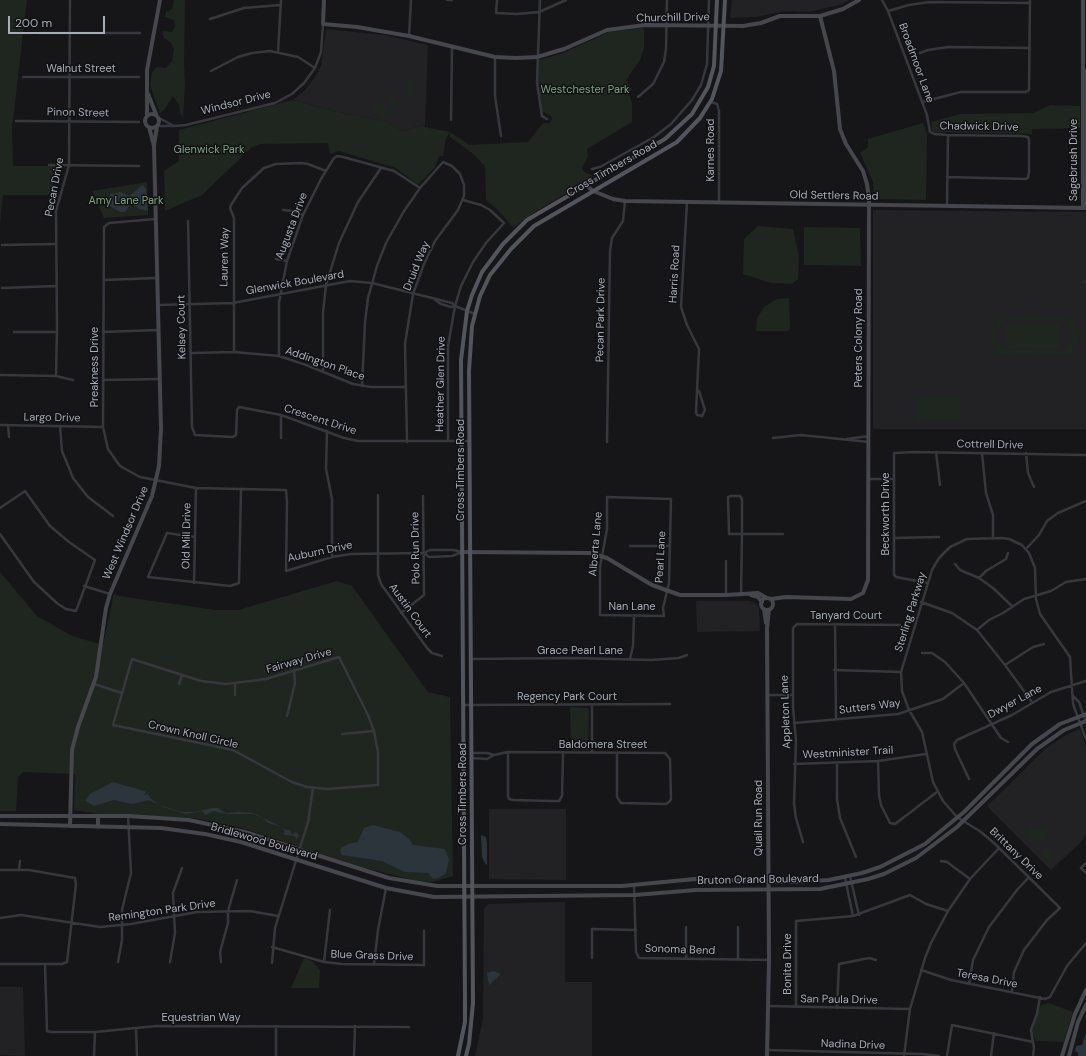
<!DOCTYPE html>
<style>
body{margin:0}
#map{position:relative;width:1086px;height:1056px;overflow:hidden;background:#161618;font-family:"DM Sans",sans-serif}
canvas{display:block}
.scale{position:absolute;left:8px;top:16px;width:97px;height:18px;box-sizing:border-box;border:2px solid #a8adb8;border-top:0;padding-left:5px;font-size:12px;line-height:14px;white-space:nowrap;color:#a8adb8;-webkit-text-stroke:3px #111113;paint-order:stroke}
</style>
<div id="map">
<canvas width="1086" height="1056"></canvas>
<div class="scale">200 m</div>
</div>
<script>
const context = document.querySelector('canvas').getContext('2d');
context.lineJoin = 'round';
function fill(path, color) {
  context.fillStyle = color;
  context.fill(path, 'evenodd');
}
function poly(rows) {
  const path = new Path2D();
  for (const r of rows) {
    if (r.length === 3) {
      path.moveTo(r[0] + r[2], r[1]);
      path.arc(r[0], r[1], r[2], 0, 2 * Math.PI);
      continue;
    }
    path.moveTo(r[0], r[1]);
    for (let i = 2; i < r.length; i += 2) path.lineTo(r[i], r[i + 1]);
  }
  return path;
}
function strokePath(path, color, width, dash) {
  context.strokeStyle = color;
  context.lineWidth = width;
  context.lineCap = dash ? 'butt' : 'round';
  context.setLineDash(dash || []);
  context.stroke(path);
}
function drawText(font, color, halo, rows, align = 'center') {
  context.font = font + ' "DM Sans",sans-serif';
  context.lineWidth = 3;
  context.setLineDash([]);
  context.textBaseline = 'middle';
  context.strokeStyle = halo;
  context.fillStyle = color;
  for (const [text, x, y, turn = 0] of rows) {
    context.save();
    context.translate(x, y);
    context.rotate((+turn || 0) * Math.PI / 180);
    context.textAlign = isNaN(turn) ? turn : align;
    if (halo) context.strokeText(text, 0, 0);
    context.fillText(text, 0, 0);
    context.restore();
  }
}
fill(poly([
 [732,0,849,0,843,4,809,12,786,11,755,17,730,18],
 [326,29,384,35,428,45,425,125,401,131,387,122,329,110,293,100,305,90,315,77,321,66],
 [873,210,1086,212,1086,429,873,429],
 [696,601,750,601,756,604,759,608,760,631,697,632],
 [1080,729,1086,746,1086,835,1079,844,1051,870,987,806,1045,749,1066,735],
 [489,809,566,809,566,880,489,879],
 [565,902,565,982,592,982,592,1056,475,1056,483,1018,484,909,488,904],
 [0,987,23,987,25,1056,0,1055]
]), '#222225');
fill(poly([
 [0,0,27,0,12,128,13,166,59,166,50,195,3,195,0,223],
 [174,0,185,0,184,61,185,85,183,118,180,113,179,104,173,96,164,110,160,113,150,85,152,72,157,67,166,68,172,61,174,49,171,43,164,38,162,33,164,31,172,32,175,26,174,20,165,17,166,12,172,9],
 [644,28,644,48,640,60,626,80,632,89,629,94,632,103,632,122,587,149,588,157,582,167,584,172,594,176,532,214,513,228,499,211,486,200,485,166,472,153,450,137,450,132,446,138,443,156,439,156,435,167,418,185,396,168,339,151,330,154,328,143,260,144,251,148,202,195,165,211,164,171,179,161,179,130,293,100,329,110,387,122,401,131,425,125,424,127,450,132,469,145,528,142,543,123,549,123,552,120,551,116,542,111,538,84,539,60,563,53,609,32],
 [407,82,414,82,414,96,406,96],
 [391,94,399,104,393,108,386,98],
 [380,100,390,113,380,120,370,107],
 [1050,105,1080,106,1080,128,1032,129,1032,134,932,132,931,122,960,114,1033,113],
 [923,123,927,134,926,200,874,199,873,182,860,153,868,147,868,139],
 [147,182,148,215,104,218,92,191],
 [758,226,793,229,799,257,798,279,792,284,771,283,743,274,744,239],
 [804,227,860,228,861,266,804,265],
 [789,298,790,329,788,331,756,331,757,318,765,306,777,299],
 [1009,315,1066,317,1075,324,1078,332,1077,343,1072,350,1072,354,995,355,995,351,997,350,991,341,991,330,996,321],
 [1009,320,1063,321,1071,328,1073,338,1066,349,1060,351,1005,349,997,343,996,333,999,325],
 [1007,324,1060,324,1060,348,1007,348],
 [916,397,960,397,960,420,916,420],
 [0,572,37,616,72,636,103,645,114,593,118,596,216,610,238,610,337,581,352,586,428,692,450,697,453,876,433,882,416,881,362,867,242,828,194,818,98,814,74,810,75,774,23,772,18,777,16,811,0,811],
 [570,707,588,708,589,710,588,750,571,750],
 [1029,827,1045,828,1045,840,1028,839],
 [1045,847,1054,856,1049,861,1040,852],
 [304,958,312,961,320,970,319,988,291,988],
 [1049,1003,1073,1012,1064,1042,1036,1041,1032,1032,1041,1005]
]), '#1e261f');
fill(poly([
 [143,185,146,189,148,211,139,209,131,203,125,212,120,212,105,203,111,194,121,192,129,196],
 [113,782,144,791,146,792,144,795,148,794,150,798,159,805,182,812,194,812,213,808,218,808,226,813,239,812,253,813,282,827,286,830,290,830,292,835,296,832,299,835,297,839,294,836,286,835,283,834,285,832,282,827,268,823,263,818,253,814,227,814,213,811,206,815,202,811,192,813,186,814,163,807,149,800,132,804,114,800,94,806,85,800,90,794],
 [373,825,400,832,409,839,413,845,445,849,449,860,446,873,439,878,433,879,428,873,405,872,382,861,342,855,340,851,341,848,348,844,358,842,364,828],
 [481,835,486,837,487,843,487,864,486,865,482,857],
 [493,971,499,973,500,975,489,985,487,973],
 [1086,1033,1086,1056,1078,1056,1078,1053,1075,1051,1076,1046,1082,1045]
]), '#2c353c');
strokePath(poly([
 [1081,283,1086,281]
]), '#2c353c', 1);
strokePath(poly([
 [447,0,452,0],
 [497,0,496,13,517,14,539,12,566,0],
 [540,0,537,83,542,116,547,119],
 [882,0,888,11,927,115,930,132,934,134,948,135,1022,136,1028,137,1029,140,1029,172,1028,178,1025,179,947,177],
 [888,11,909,5,929,2,1030,3],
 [210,19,244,8,280,5],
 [39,33,140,33],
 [409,36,411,0],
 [278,52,281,0],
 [920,53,928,50,948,47,1030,48],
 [495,57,495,96,501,136],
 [211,71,238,57,252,53,270,51,298,57,315,68],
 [23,77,139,77],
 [638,97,653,84,664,62,666,49,667,0],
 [711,102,717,104,719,111,719,202],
 [922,102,961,92,1026,92,1029,90,1030,0],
 [451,120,452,47],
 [16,121,139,122],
 [158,126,174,126,159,118],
 [174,126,186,125,275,103,292,94,304,83,315,68,321,52,323,24],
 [49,165,139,166],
 [592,169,600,167,654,137,671,124,692,100,701,85,707,64,709,0],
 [687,202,681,307,687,325,699,349,696,412,697,415,702,416,705,410,699,391],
 [947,206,948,135],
 [283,210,292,211,303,215],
 [155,219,109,223,104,227,103,427,108,449,120,466,140,477,196,488,286,490,287,502,286,571,332,557,351,554,424,553,429,557,452,556,462,552],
 [188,221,192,427,195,435,233,437,236,435,237,410,239,407,281,415,344,438,358,441,470,441],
 [2,245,55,244],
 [276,259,287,261],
 [104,280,156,278],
 [2,288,56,286],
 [434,299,441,304,451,307,455,306],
 [158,305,233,303,350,281,372,283,452,303,455,306,475,314],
 [14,332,57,332],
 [103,332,158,330],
 [234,352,234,218,230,208,231,205,242,188,264,168,276,164,301,163,308,164,326,171],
 [191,353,234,352,279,356,306,365,353,384,371,387,406,387],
 [279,356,279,303,287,261,303,215,321,179,334,158,337,156,343,157,394,171,420,188],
 [323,371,323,312,326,285,339,243,358,202,381,168],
 [0,375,56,376,73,380],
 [56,376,57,328,56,211,69,165,70,0],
 [103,380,159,379],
 [362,386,365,322,368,298,377,266,386,243,404,211,420,188,443,162,452,166,460,174,464,185,464,196,458,210,435,241,424,264,413,294,405,344,407,442],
 [0,425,103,427],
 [8,425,9,437],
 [60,426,62,451,73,478,88,497,113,516],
 [327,431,326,469,332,499,332,557],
 [281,438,281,415],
 [773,438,801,435,869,442],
 [847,439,868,436],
 [448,441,448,346,455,306,461,286,473,262,486,243,504,223,490,210,481,205,463,200],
 [607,442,610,251,612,238,623,221,625,201],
 [936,452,940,485],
 [982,453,986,493,993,515,993,537],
 [1026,453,1028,473,1034,487],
 [869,479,894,479],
 [378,495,378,575,381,584,427,648,432,653,442,656],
 [607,497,671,499,669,583,663,608,664,616,600,615,600,567,607,529,607,497],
 [0,508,25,491,50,526,69,542,95,560,76,611,66,609,58,604,34,582,0,534],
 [195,537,167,533,148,577,230,586,239,583,241,489],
 [894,538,939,537],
 [630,546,670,546],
 [1026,549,1039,535,1047,521,1058,513,1086,501],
 [424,553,430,550,453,550,462,552],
 [955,564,960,570,979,578,993,588,1012,606],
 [979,578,986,571,1006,559,1008,553],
 [194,583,196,488],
 [928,583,896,577,894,575,894,453,914,452,1086,455],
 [84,586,110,594],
 [726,595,726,561],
 [741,595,742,534,742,499,740,496,730,496,728,497,729,534,783,534],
 [921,602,952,613,977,630,1005,665,1032,702],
 [401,613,424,595,423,496],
 [835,625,836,719],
 [977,630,989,620,1003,613,1024,599,1051,591,1066,582,1086,579],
 [922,653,932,653,945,662,964,683,1001,738,1008,742],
 [339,657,368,715,374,731,378,752,378,785,327,789,307,787,292,782,233,750,113,725,132,659,201,681,226,684,266,679,339,657],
 [472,659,573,658,651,660,679,658,687,655],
 [630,659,633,646,634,616],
 [1005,665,1033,647,1044,644],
 [834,670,901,672],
 [94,684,122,693],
 [179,684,182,675],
 [235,695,235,683],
 [768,695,792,695],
 [1073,696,1079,702,1086,722],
 [463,705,670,704],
 [592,705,592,753],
 [287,716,295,683,294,671],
 [794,723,898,714,943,699,964,683],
 [342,734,374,731],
 [508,753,508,796,509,799,513,800,552,801,559,801,562,796,563,753],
 [494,755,508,752,665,753,670,759,671,799,669,802,666,804,621,803,617,797,617,753],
 [472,758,487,759,494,755,487,753,472,753],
 [878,761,879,795,881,805,890,823,895,824,937,792],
 [837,763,837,799,840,818,856,857],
 [794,764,878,761,926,754],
 [969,779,955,749,954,744,957,740,1012,715,1051,692,1086,681],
 [803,842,796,818,794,804,796,740,793,707,793,628,797,624,900,625],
 [941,861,947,862,970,879],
 [1086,863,1081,868,1086,873],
 [19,869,20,861],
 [0,870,29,870,75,878,76,884,67,962,62,964,0,964],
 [850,876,859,915],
 [845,878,853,916],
 [634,885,636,952,639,958,769,960],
 [0,918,21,915,100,927,131,924,197,912,250,911,278,916],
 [272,947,324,962,342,964,424,965,424,931],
 [592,958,592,929,636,930],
 [686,959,686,927],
 [738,960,738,927],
 [118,962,122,940,122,910,131,873,128,816],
 [170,962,175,933,173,893,182,868],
 [221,962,220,952,228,923,228,911,237,880],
 [324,962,330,910],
 [272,963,275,928,308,822,313,788],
 [45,964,47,1031,50,1032,95,1032,156,1026,409,1027],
 [374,965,378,930,386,888],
 [921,970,951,980,1045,999,1050,997,1067,966,1086,943],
 [969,984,973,960,989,927,1017,890,1029,877],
 [1012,992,1014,972,1024,950,1047,920,1060,908,994,843,981,832,957,817,943,801,933,782,922,732,909,710,902,691,901,672,932,570,939,558,950,547,967,539,1002,538,1009,539,1022,545,1029,553,1035,568,1036,599,1040,614,1070,657,1073,704,1086,739],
 [768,1006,910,1009],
 [796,1007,796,921,853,916,910,895,926,904,948,911],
 [837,1008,839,964,869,958,876,960],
 [276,1026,276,1056],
 [136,1028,137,1056],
 [767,1050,922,1054,939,1056],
 [94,1056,95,1032],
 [354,1056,355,1026],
 [904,1056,910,1009,925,958,931,943,948,911,970,879,999,848],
 [947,1056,952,1025,1033,1042],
 [991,1056,994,1033],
 [1033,1056,1034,1048,1031,1030,1037,1014,1040,997]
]), '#37383d', 2.5);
strokePath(poly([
 [324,0,323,24,357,27,409,36,495,57,516,58,537,57,564,49,607,30,645,25,743,26,761,23,780,16,820,16,843,9,859,0],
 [148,94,156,114],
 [152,121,7],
 [147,116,147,70,160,0],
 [154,146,157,126],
 [586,185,593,191,613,199,625,201,1086,208],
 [1084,206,1086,199,1086,71],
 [1083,208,1083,0],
 [463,552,590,553,607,558,652,585,680,595,726,595,758,593,767,598],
 [751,595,758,597,762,602],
 [767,604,6],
 [771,599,786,597,851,599,863,593,868,580,869,198,867,184,863,171,846,144,840,129,834,71,820,16],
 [764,609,766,623],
 [0,816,128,816,189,820,245,832,389,878,437,886,622,886,695,879,793,882,829,880,862,873,880,867,925,844,964,812,1032,744,1060,724,1086,714],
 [98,816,98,827],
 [0,824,161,828,205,834,241,842,386,888,434,897,635,895,696,890,820,889,868,879,884,874,916,858,957,827,1037,749,1064,730,1086,721],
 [70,826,72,750,78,727,96,677,106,608,110,594,152,496,159,466,161,429,154,146,149,127],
 [767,1056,769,960,767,628,769,610],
 [1062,1056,1075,1014,1086,990],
 [1069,1056,1078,1022,1086,1005]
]), '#45474d', 4);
strokePath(poly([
 [458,1056,465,1022,465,1004,461,360,467,311,472,295,482,272,503,244,527,220,665,139,692,114,708,87,714,66,717,0],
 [466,1056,469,1044,473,1003,469,371,472,326,480,296,490,275,511,249,534,226,677,142,700,118,712,99,721,71,725,0]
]), '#53555c', 4);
drawText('11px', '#a8adb8', '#111113', [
 ["Churchill Drive",673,18,-1],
 ["Broadmoor Lane",916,63,70],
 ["Walnut Street",81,69],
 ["Windsor Drive",236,103,-14],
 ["Pinon Street",78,113,1],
 ["Chadwick Drive",979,127,1],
 ["Karnes Road",711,150,-90],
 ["Sagebrush Drive",1074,160,-90],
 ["Cross Timbers Road",612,169,-30],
 ["Pecan Drive",55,187,-79],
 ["Old Settlers Road",834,196,1],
 ["Augusta Drive",292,226,-69],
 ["Lauren Way",225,257,-89],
 ["Druid Way",417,266,-68],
 ["Harris Road",675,274,-87],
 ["Glenwick Boulevard",295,283,-10],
 ["Pecan Park Drive",601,320,-89],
 ["Kelsey Court",182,327,-91],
 ["Peters Colony Road",859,338,-90],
 ["Addington Place",325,364,19],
 ["Preakness Drive",95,367,-90],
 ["Heather Glen Drive",441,384,-89],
 ["Largo Drive",52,418,1],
 ["Crescent Drive",320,420,18],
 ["Cottrell Drive",990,445,1],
 ["Cross Timbers Road",461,470,-90],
 ["Beckworth Drive",886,514,-90],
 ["West Windsor Drive",126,533,-67],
 ["Old Mill Drive",187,536,-89],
 ["Alberta Lane",596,544,-85],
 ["Polo Run Drive",416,548,-91],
 ["Auburn Drive",320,552,-12],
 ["Pearl Lane",661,557,-87],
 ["Nan Lane",632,607],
 ["Austin Court",410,611,54],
 ["Sterling Parkway",911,612,-73],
 ["Tanyard Court",846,616],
 ["Grace Pearl Lane",580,651],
 ["Fairway Drive",299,661,-16],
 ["Regency Park Court",567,697],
 ["Dwyer Lane",1015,702,-28],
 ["Sutters Way",870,707,-7],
 ["Appleton Lane",786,712,-92],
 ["Crown Knoll Circle",193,735,13],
 ["Baldomera Street",603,745],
 ["Westminister Trail",848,753,-3],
 ["Cross Timbers Road",463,794,-90],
 ["Quail Run Road",759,818,-90],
 ["Bridlewood Boulevard",264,842,16],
 ["Brittany Drive",1016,854,44],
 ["Bruton Orand Boulevard",758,880,-1],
 ["Remington Park Drive",162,911,-8],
 ["Sonoma Bend",680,950,2],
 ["Blue Grass Drive",372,956,2],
 ["Bonita Drive",788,964,-90],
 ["Teresa Drive",987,979,11],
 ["San Paula Drive",839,1000,1],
 ["Equestrian Way",201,1018],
 ["Nadina Drive",853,1045,2]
]);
drawText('11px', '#7fa381', '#111113', [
 ["Westchester Park",585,90],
 ["Glenwick Park",209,150],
 ["Amy Lane Park",126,201]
]);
</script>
